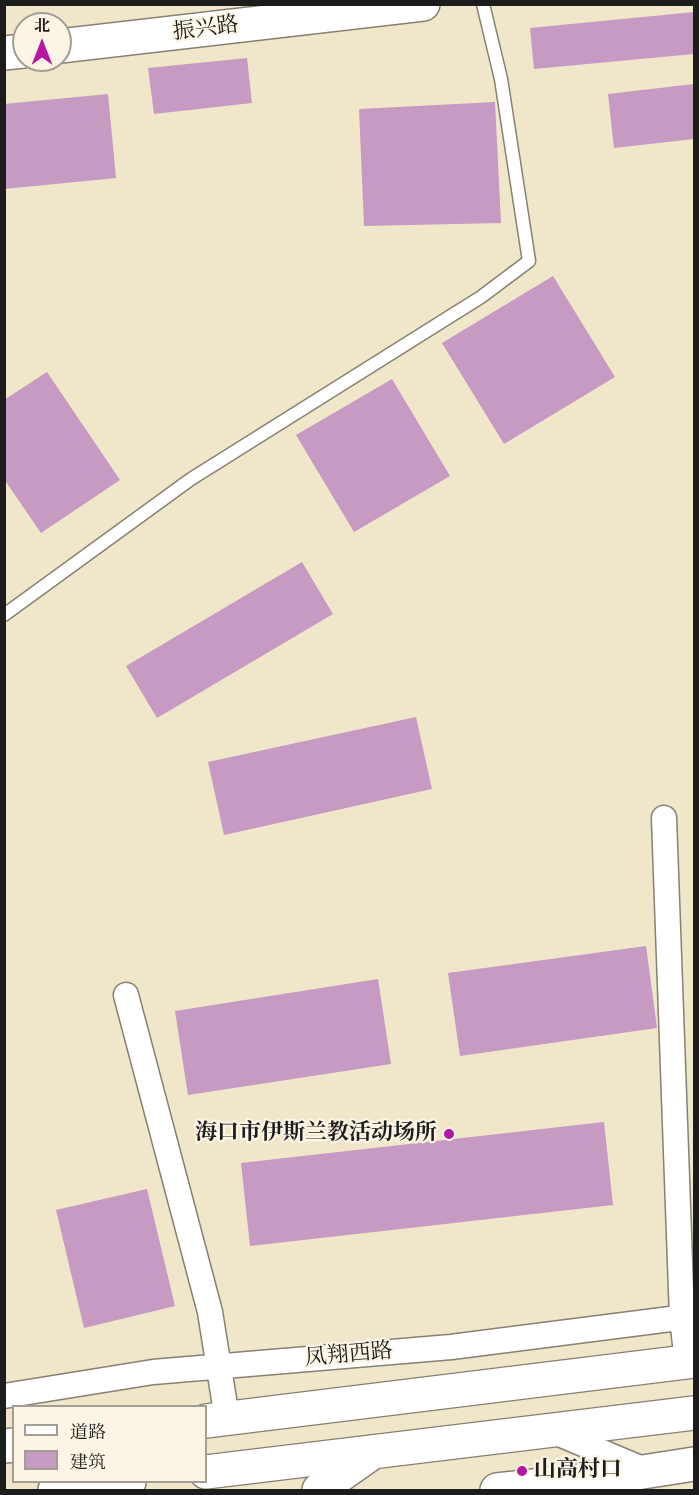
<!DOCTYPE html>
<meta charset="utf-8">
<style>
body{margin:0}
#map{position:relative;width:699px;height:1495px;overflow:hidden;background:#f0e6c9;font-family:"IM FELL Double Pica","Noto Serif SC",serif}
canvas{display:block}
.frame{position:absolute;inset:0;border:6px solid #1c1c1c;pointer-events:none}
.legend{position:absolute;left:12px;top:1405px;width:195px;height:78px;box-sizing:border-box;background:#fcf5e5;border:2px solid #a29e95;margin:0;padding:8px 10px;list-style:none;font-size:18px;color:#1c1c1c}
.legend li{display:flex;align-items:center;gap:12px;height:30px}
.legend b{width:30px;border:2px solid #a29e95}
.north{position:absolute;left:12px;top:12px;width:60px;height:60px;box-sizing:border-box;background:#fcf5e5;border:2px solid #a29e95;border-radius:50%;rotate:0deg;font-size:16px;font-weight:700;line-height:24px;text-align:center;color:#1c1c1c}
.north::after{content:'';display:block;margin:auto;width:21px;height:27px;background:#b5179e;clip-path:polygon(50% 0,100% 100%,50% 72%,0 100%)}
</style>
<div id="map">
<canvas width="699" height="1495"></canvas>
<div class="frame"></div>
<ul class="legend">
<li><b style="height:8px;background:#fff"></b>道路</li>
<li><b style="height:16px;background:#c69ac2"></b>建筑</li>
</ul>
<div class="north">北</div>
</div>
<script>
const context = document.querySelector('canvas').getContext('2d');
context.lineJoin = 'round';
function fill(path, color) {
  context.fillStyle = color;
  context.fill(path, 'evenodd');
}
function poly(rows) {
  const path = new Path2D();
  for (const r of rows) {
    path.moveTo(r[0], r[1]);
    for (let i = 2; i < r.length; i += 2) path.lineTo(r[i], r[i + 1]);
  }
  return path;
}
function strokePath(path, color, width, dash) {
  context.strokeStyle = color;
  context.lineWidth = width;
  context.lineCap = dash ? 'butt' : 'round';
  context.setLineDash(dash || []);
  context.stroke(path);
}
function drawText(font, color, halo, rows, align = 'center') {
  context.font = font + ' "IM FELL Double Pica","Noto Serif SC",serif';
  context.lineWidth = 4.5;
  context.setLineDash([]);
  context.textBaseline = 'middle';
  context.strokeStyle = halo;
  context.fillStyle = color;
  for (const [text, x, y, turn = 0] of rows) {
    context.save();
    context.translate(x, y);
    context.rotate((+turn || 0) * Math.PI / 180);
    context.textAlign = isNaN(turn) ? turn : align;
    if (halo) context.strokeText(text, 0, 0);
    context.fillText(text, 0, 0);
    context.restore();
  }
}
fill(poly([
 [694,12,694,54,534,69,530,28],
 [247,58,252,103,154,114,148,68],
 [694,84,694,139,614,148,608,94],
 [108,94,116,178,4,189,4,104],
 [495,102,501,223,364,226,359,109],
 [553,276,615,377,504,444,442,343],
 [47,372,120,480,41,533,4,479,4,400],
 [392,379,450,476,354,532,296,435],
 [302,562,333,614,157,718,126,666],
 [416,717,432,789,224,835,208,762],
 [646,946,657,1028,460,1056,448,973],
 [378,979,391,1064,188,1095,175,1011],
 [604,1122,613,1205,250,1246,241,1163],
 [147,1189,175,1306,84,1328,56,1210]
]), '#c69ac2');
const lane = poly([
 [4,615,191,479,481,297,529,261,501,79,483,4]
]);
const street = poly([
 [664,818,682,1318,687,1362],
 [126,995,210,1312,227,1418],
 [4,1396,153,1372,451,1347,694,1316],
 [552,1431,645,1470]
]);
const secondary = poly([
 [60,46,423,4],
 [4,53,24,51],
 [319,1490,373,1452],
 [497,1490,598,1479,694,1464]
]);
const primary = poly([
 [206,1421,694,1361],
 [4,1446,14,1445],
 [206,1472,694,1413],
 [55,1490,129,1482]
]);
strokePath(lane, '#868172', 15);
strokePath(street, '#868172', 27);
strokePath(secondary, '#868172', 36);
strokePath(primary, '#868172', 36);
strokePath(lane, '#fff', 12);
strokePath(street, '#fff', 24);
strokePath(secondary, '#fff', 33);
strokePath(primary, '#fff', 33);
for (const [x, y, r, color] of [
 [449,1134,6,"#b5179e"],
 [522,1471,6,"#b5179e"]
]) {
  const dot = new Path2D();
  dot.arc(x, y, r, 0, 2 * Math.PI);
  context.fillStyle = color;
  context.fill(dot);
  strokePath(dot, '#fcf5e5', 2);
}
drawText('22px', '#1c1c1c', '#fcf5e5', [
 ["振兴路",206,30,-7],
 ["凤翔西路",349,1356,-5]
]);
drawText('bold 22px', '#1c1c1c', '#fcf5e5', [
 ["海口市伊斯兰教活动场所",437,1134],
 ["山高村口",534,1471,"left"]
], 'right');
</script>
